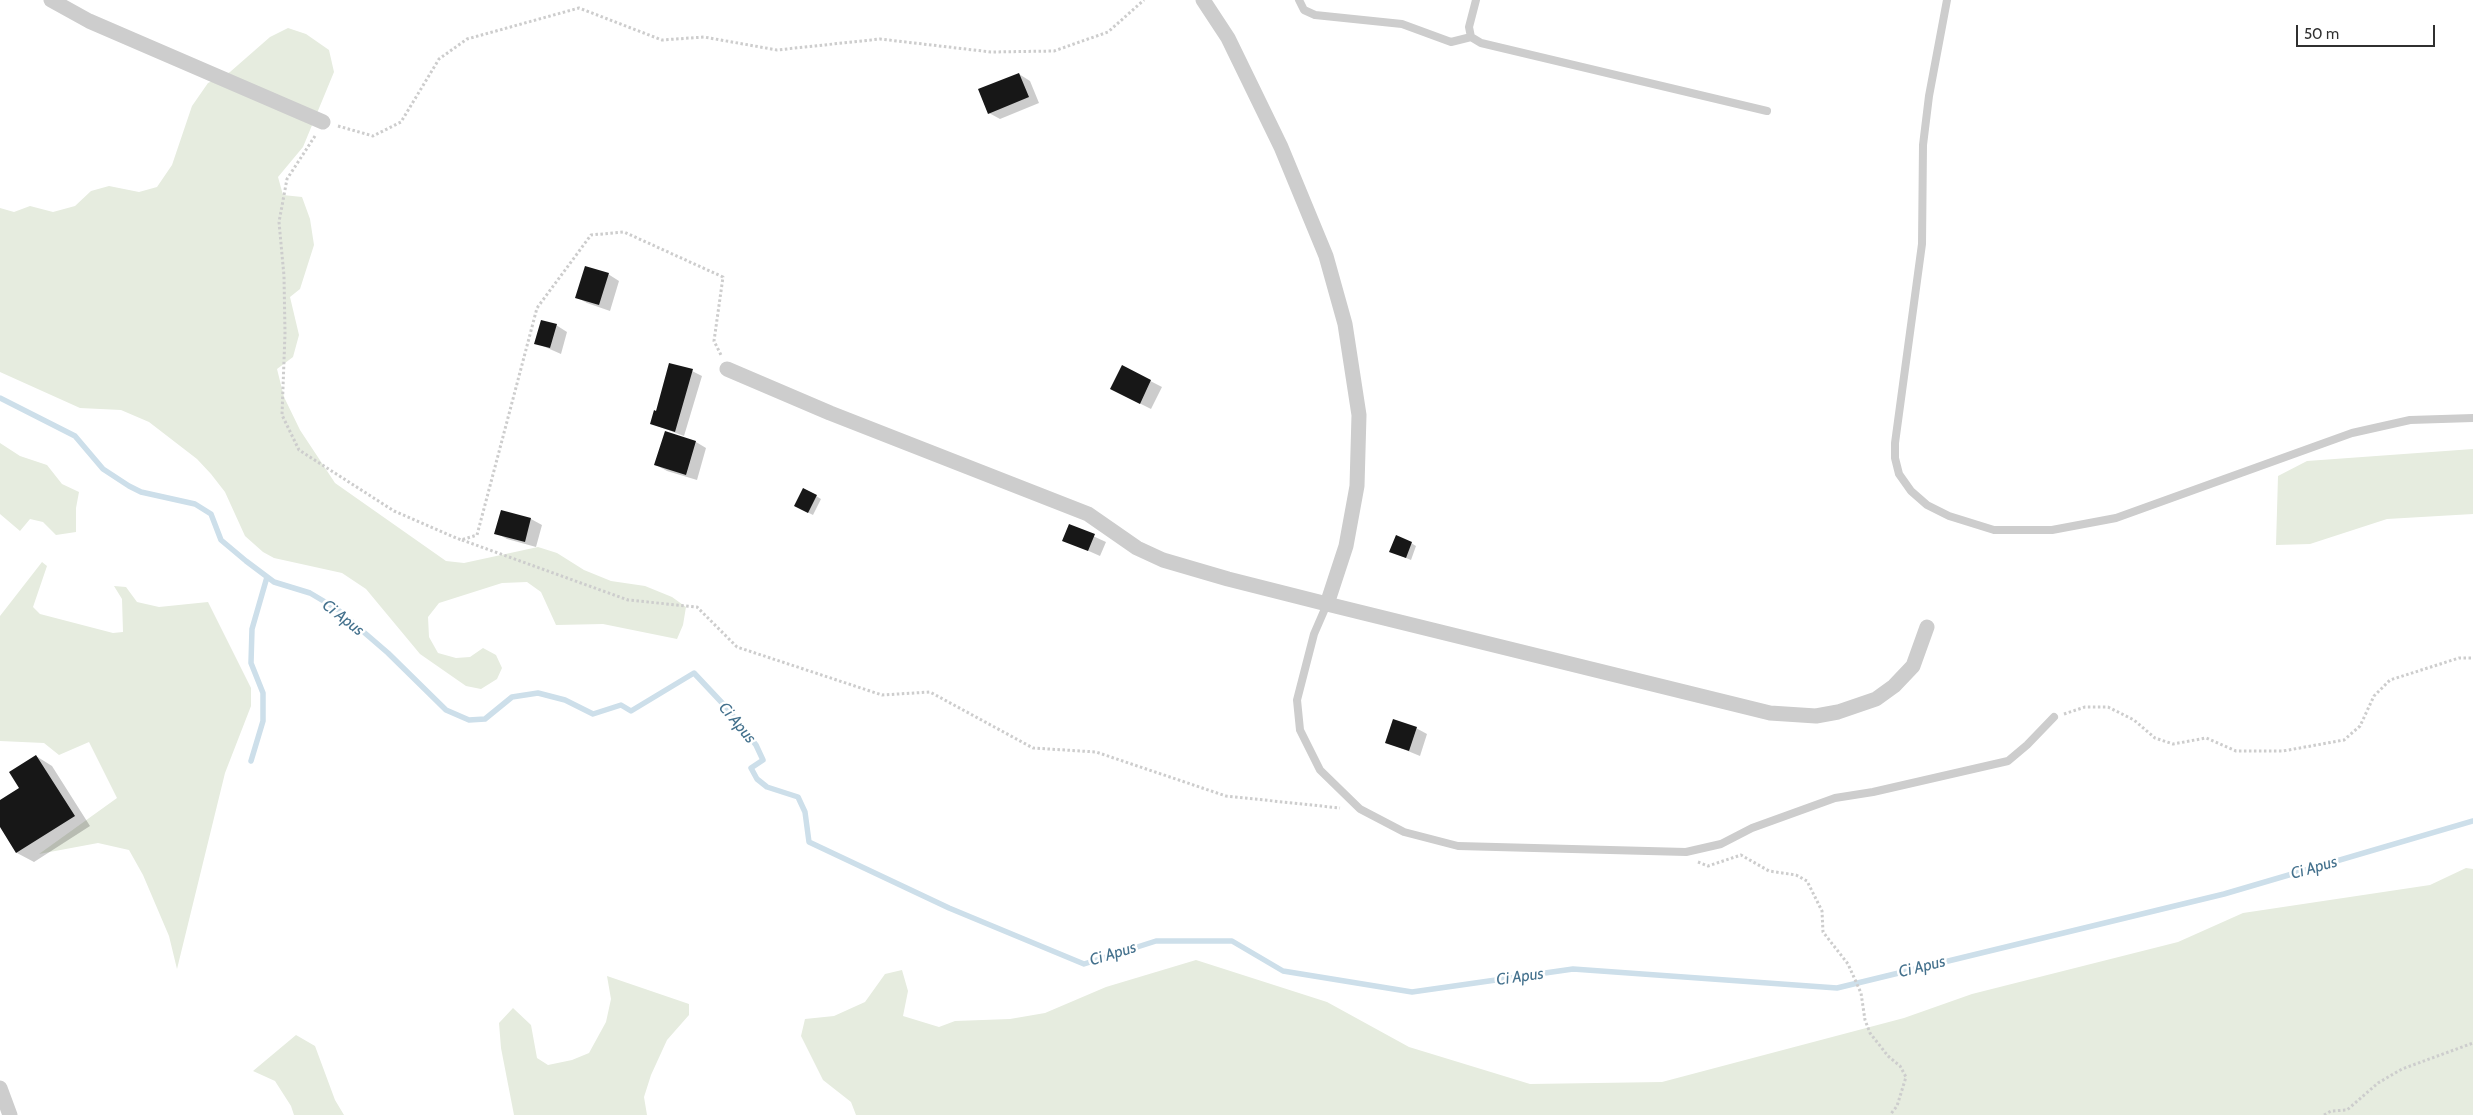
<!DOCTYPE html>
<style>
body{margin:0}
#map{position:relative;width:2473px;height:1115px;overflow:hidden;background:#fff;font-family:Cabin,sans-serif}
canvas{display:block}
.scale{position:absolute;left:2296px;top:25px;width:139px;height:22px;box-sizing:border-box;border:2px solid #303030;border-top:0;padding-left:6px;font-size:15px;line-height:18px;white-space:nowrap;color:#303030;-webkit-text-stroke:4px #fff;paint-order:stroke}
</style>
<div id="map">
<canvas width="2473" height="1115"></canvas>
<div class="scale">50 m</div>
</div>
<script>
const context = document.querySelector('canvas').getContext('2d');
context.lineJoin = 'round';
function fill(path, color) {
  context.fillStyle = color;
  context.fill(path, 'evenodd');
}
function poly(rows) {
  const path = new Path2D();
  for (const r of rows) {
    path.moveTo(r[0], r[1]);
    for (let i = 2; i < r.length; i += 2) path.lineTo(r[i], r[i + 1]);
  }
  return path;
}
function strokePath(path, color, width, dash) {
  context.strokeStyle = color;
  context.lineWidth = width;
  context.lineCap = dash ? 'butt' : 'round';
  context.setLineDash(dash || []);
  context.stroke(path);
}
function drawText(font, color, halo, rows, align = 'center') {
  context.font = font + ' Cabin,sans-serif';
  context.lineWidth = 5;
  context.setLineDash([]);
  context.textBaseline = 'middle';
  context.strokeStyle = halo;
  context.fillStyle = color;
  for (const [text, x, y, turn = 0] of rows) {
    context.save();
    context.translate(x, y);
    context.rotate((+turn || 0) * Math.PI / 180);
    context.textAlign = isNaN(turn) ? turn : align;
    if (halo) context.strokeText(text, 0, 0);
    context.fillText(text, 0, 0);
    context.restore();
  }
}
fill(poly([
 [288,28,306,34,329,50,334,72,303,147,278,177,283,195,302,197,310,219,314,245,300,289,290,297,299,335,293,357,277,369,284,397,300,430,335,483,446,561,464,563,538,547,557,553,584,570,611,581,645,586,672,597,686,607,683,625,677,639,603,624,556,625,541,592,527,582,502,583,439,603,428,617,429,637,438,653,456,658,470,657,483,648,496,655,502,668,497,679,481,689,466,686,420,654,366,589,342,573,274,558,263,552,245,536,225,492,211,474,197,459,149,422,121,410,80,408,0,372,0,208,14,212,30,206,53,212,75,206,91,191,109,186,139,192,157,187,172,165,192,106,208,83,230,72,270,37],
 [0,443,20,456,47,465,62,484,79,492,76,508,76,532,56,535,43,522,30,519,20,531,0,514],
 [2473,449,2473,514,2387,519,2310,544,2276,545,2278,476,2307,461],
 [42,562,47,566,33,607,40,614,113,633,123,632,122,599,114,586,126,587,137,602,159,607,208,602,251,688,251,706,225,773,177,969,169,936,143,875,129,850,98,843,39,854,117,798,89,742,59,755,44,743,0,741,0,616],
 [2466,868,2473,869,2473,1115,856,1115,851,1102,823,1080,801,1036,805,1019,834,1016,865,1002,885,974,902,970,908,991,903,1016,939,1027,955,1021,1010,1019,1045,1013,1106,987,1196,960,1327,1002,1409,1047,1530,1084,1662,1082,1904,1018,1972,994,2178,942,2243,913,2430,885],
 [607,976,689,1004,689,1015,667,1040,651,1075,644,1097,647,1115,514,1115,501,1048,499,1023,513,1008,531,1025,537,1058,548,1065,572,1060,589,1053,606,1022,611,999],
 [296,1035,315,1046,335,1100,344,1115,294,1115,291,1106,275,1081,253,1071]
]), '#e6ecdf');
fill(poly([
 [1019,74,1030,81,1039,103,1000,119,989,113],
 [608,274,619,281,610,311,587,303,576,297],
 [556,325,567,332,561,354,536,343],
 [1123,367,1162,387,1151,409,1123,395],
 [692,371,702,376,684,436,652,424,657,412],
 [696,442,706,448,697,480,667,471,656,465],
 [816,496,821,499,813,515,801,509],
 [501,511,531,519,542,525,536,547,507,539,496,533],
 [1069,525,1106,542,1100,556,1064,540],
 [1411,543,1416,546,1411,560,1396,554],
 [1416,728,1427,734,1420,756,1386,742],
 [36,756,52,766,90,826,34,862,17,853,0,825,0,802,21,788]
]), '#0003');
strokePath(poly([
 [0,398,75,436,103,469,129,486,141,492,195,504,211,514,221,540,246,561,274,582,310,593,337,609,388,653,446,710,469,720,485,719,512,697,538,693,565,700,593,714,621,705,631,711,694,673,725,706,756,745,763,760,751,768,757,779,767,787,798,797,805,812,809,842,949,908,1084,964,1156,941,1232,941,1283,971,1412,992,1573,969,1837,988,2224,894,2473,821],
 [251,761,263,721,263,693,251,663,252,629,267,577]
]), '#cddfea', 5.5);
fill(poly([
 [1019,73,1029,97,988,114,978,89],
 [585,266,609,273,599,305,575,298],
 [541,320,557,324,550,348,534,344],
 [669,363,693,369,675,432,650,424,654,410,656,411],
 [1122,365,1151,380,1140,404,1110,389],
 [665,431,696,441,686,475,654,465],
 [803,488,817,495,808,513,794,506],
 [501,510,531,518,525,542,494,534],
 [1069,524,1095,534,1088,551,1062,541],
 [1396,535,1412,542,1406,558,1389,552],
 [1393,719,1417,727,1409,751,1385,743],
 [36,755,75,816,16,853,0,827,0,800,19,788,9,772]
]), '#171717');
strokePath(poly([
 [338,126,373,136,401,122,439,59,467,39,579,8,662,40,704,37,777,50,880,39,991,52,1054,51,1108,32,1144,0],
 [315,136,287,179,279,222,284,276,285,333,282,415,299,450,394,511,461,540,477,535,537,308,591,235,624,232,723,277,714,341,721,355],
 [462,540,628,600,697,607,737,647,882,695,930,692,1033,748,1096,752,1226,796,1340,808],
 [2064,714,2085,707,2108,707,2134,720,2155,738,2173,744,2206,738,2236,751,2283,751,2344,740,2360,726,2374,696,2390,680,2459,658,2473,658],
 [1698,862,1708,866,1741,855,1769,871,1796,875,1807,881,1822,911,1823,932,1848,964,1861,993,1865,1020,1870,1033,1888,1056,1900,1066,1906,1077,1897,1106,1890,1115],
 [2324,1115,2331,1111,2347,1110,2378,1083,2402,1069,2473,1043]
]), '#cdcdcd', 3, [2.5, 2.5]);
strokePath(poly([
 [1299,0,1304,10,1315,15,1402,24,1451,42,1471,37],
 [1476,0,1469,27,1471,37,1481,43,1767,111],
 [1947,0,1929,96,1923,145,1922,244,1895,443,1895,458,1899,474,1911,491,1927,505,1949,516,1994,530,2052,530,2116,518,2352,433,2410,420,2473,418],
 [1327,604,1314,634,1297,700,1300,730,1320,770,1360,809,1404,832,1458,846,1686,852,1721,844,1752,828,1835,798,1873,792,2008,761,2027,745,2054,717]
]), '#cdcdcd', 8);
strokePath(poly([
 [51,0,89,21,323,122],
 [1203,0,1228,38,1281,147,1326,256,1345,324,1359,415,1357,486,1346,546,1327,604,1770,713,1816,716,1838,712,1876,699,1894,686,1913,666,1927,627],
 [727,369,830,413,1088,514,1137,548,1163,560,1228,579,1327,604],
 [0,1088,10,1115]
]), '#cdcdcd', 15);
drawText('italic 16px', '#44718d', '#fff', [
 ["Ci Apus",343,618,38],
 ["Ci Apus",737,723,50],
 ["Ci Apus",2314,868,-16],
 ["Ci Apus",1113,954,-17],
 ["Ci Apus",1922,967,-14],
 ["Ci Apus",1520,977,-8]
]);
</script>
